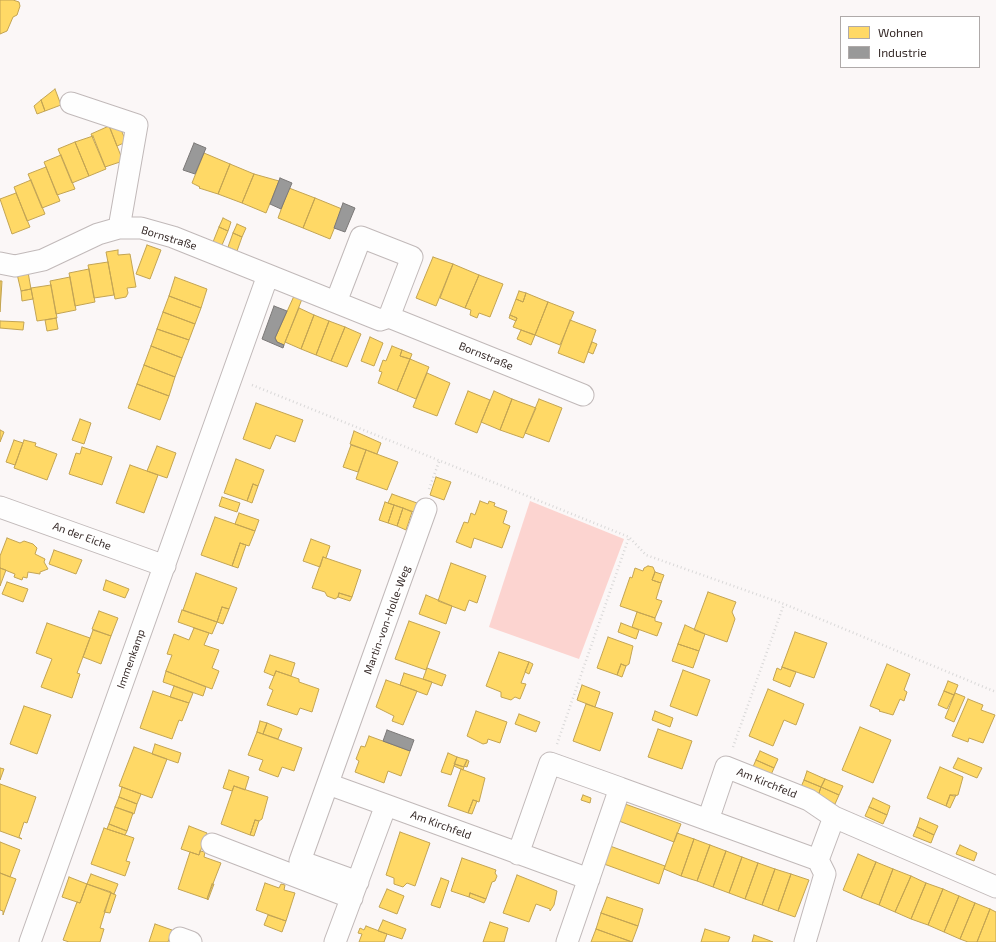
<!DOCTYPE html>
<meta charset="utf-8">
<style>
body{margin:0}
#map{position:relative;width:996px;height:942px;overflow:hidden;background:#fbf7f7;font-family:"Exo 2",sans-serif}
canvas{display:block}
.legend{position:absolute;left:840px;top:16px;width:140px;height:52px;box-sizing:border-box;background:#fff;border:1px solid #afaaa9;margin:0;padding:5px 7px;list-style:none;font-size:12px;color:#362a28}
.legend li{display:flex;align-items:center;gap:8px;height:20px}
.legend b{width:20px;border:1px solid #afaaa9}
</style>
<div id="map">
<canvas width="996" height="942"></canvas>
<ul class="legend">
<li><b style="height:11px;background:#ffd966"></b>Wohnen</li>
<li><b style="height:11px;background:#999"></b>Industrie</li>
</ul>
</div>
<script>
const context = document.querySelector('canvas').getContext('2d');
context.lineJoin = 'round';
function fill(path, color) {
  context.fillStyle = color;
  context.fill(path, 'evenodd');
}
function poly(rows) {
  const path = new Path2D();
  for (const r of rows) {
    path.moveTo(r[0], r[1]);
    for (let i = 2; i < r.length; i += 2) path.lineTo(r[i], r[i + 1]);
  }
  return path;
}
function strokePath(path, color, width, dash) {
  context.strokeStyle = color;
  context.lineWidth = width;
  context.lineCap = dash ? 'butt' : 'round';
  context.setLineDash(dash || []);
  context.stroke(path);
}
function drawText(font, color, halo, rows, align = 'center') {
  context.font = font + ' "Exo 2",sans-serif';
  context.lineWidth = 4;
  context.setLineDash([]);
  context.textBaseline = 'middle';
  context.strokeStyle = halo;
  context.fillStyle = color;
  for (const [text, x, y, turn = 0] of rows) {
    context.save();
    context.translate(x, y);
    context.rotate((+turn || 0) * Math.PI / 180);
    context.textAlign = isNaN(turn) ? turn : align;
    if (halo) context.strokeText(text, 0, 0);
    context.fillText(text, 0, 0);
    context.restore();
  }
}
fill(poly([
 [530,501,624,539,579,659,489,627]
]), '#fcd4d0');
const homes = poly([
 [0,0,13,0,19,2,20,6,17,15,13,17,7,31,0,34,0,0],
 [55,89,61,105,45,111,41,100,55,89],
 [41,100,45,111,37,114,34,106,41,100],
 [119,124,126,142,117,146,110,128,119,124],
 [109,126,123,161,105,167,91,134,109,126],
 [93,136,106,169,89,176,75,142,93,136],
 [75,142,89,176,72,183,58,149,75,142],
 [204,153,230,164,218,194,199,188,200,187,192,183,204,153],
 [61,155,75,189,57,195,44,162,61,155],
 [230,164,254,174,242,203,218,194,230,164],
 [46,167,60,201,42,208,28,174,46,167],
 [254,174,279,181,266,213,242,203,254,174],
 [31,180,45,214,27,221,14,187,31,180],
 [289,188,315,198,303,228,278,218,289,188],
 [16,193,30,227,12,234,0,199,16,193],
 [315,198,342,209,330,239,303,228,315,198],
 [223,218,231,222,228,231,219,227,223,218],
 [237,224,246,228,242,237,233,233,237,224],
 [219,227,228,231,222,245,213,242,219,227],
 [233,233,242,237,237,251,228,247,233,233],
 [147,245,161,250,150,279,136,274,147,245],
 [118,250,118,255,130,254,136,287,127,288,128,293,126,297,115,299,106,252,118,250],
 [433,257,453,264,436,306,416,298,433,257],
 [108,262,114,295,94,298,88,265,108,262],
 [453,264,479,275,465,308,440,298,453,264],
 [89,269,95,302,75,306,69,273,89,269],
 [28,272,31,289,21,291,17,274,28,272],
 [479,275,503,284,490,317,479,313,477,318,470,315,471,310,465,308,479,275],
 [70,277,76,310,56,314,50,281,70,277],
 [175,277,207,289,201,308,169,296,175,277],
 [0,281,2,281,0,312,0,281],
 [51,285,57,318,37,321,31,288,51,285],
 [31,289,33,299,22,301,21,291,31,289],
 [519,291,526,293,523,302,516,299,519,291],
 [526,293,548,302,535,335,513,327,517,318,510,315,516,299,523,302,526,293],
 [169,296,201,308,195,324,163,312,169,296],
 [294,296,302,299,284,345,277,342,275,338,294,296],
 [548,302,574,312,560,345,535,335,548,302],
 [299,308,314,315,301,349,285,342,299,308],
 [163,312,195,324,189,340,157,329,163,312],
 [314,315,329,321,316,355,301,349,314,315],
 [510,315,517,318,516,321,509,318,510,315],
 [56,318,58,329,47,331,45,320,56,318],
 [570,320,596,330,584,363,558,353,570,320],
 [0,321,24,322,23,330,0,328,0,321],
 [329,321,345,327,331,361,316,355,329,321],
 [345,327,361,334,347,367,331,361,345,327],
 [157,329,189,340,182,358,151,346,157,329],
 [521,330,535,335,531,345,517,339,521,330],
 [370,337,383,343,374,366,361,361,370,337],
 [592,342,597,344,593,354,588,352,592,342],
 [151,346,182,358,175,377,144,365,151,346],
 [392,346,402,350,400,356,410,359,397,391,378,383,382,372,379,371,383,360,386,361,392,346],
 [402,350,412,354,410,359,400,356,402,350],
 [410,359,429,367,416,399,397,391,410,359],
 [144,365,175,377,169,396,137,384,144,365],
 [427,373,450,383,437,416,413,407,427,373],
 [137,384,169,396,160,420,128,408,137,384],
 [468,391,490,400,477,433,455,424,468,391],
 [494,391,512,399,500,430,481,422,494,391],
 [512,399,536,408,523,438,500,430,512,399],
 [539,399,562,408,549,442,525,433,539,399],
 [256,403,303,420,295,442,276,435,270,449,243,439,256,403],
 [80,419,91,423,84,444,72,440,80,419],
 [0,430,4,432,0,442,0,430],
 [354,431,381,443,377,454,350,444,354,431],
 [14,440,23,443,15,465,6,462,14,440],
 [24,440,36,443,35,446,57,454,47,480,14,468,24,440],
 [351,445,366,450,358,472,343,467,351,445],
 [157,446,176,453,167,478,147,471,157,446],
 [82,447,112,457,102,485,69,474,76,453,80,454,82,447],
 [366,450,398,462,387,490,356,479,366,450],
 [236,459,264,470,258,486,253,484,247,501,224,493,236,459],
 [130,465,158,475,144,513,116,503,130,465],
 [436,477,451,482,444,500,430,495,436,477],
 [253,484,258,486,252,503,247,501,253,484],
 [392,494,417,503,414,512,388,503,392,494],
 [222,497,240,503,237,512,219,506,222,497],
 [480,501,488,504,489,501,495,503,494,506,507,511,503,523,510,526,502,548,474,538,471,548,456,542,464,522,468,523,471,513,475,515,480,501],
 [385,502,394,505,388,523,379,520,385,502],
 [394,505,403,508,397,526,388,523,394,505],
 [403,508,412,512,406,530,397,526,403,508],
 [239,513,259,520,255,531,235,524,239,513],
 [215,517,255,531,249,546,240,543,232,566,201,555,215,517],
 [7,538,20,543,24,541,33,544,37,548,35,554,45,559,44,562,48,569,40,572,40,574,28,572,27,578,23,577,22,580,14,577,15,574,0,568,0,556,7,538],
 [311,539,330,546,326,558,323,557,320,567,303,561,311,539],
 [240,543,246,545,238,568,232,566,240,543],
 [54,550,82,560,76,574,49,564,54,550],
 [323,557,361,570,352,597,339,593,338,597,335,599,327,596,325,592,312,588,323,557],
 [451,563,486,576,477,603,469,600,465,611,438,601,451,563],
 [648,566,653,567,655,572,652,580,661,583,656,599,662,601,655,618,620,606,630,577,632,578,635,568,643,571,644,568,648,566],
 [0,568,6,570,0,586,0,568],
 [655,572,664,575,661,583,652,580,655,572],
 [196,573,237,588,229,609,222,607,217,622,183,610,196,573],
 [106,580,129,589,125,598,103,590,106,580],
 [7,582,28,589,23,602,2,594,7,582],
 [708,592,736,602,732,612,735,619,727,642,694,630,708,592],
 [339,593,352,597,350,601,338,597,339,593],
 [426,595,452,606,446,624,419,614,426,595],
 [222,607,229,609,223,624,217,622,222,607],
 [182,610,217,622,212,634,178,622,182,610],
 [99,611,118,618,111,636,92,629,99,611],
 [637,612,655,618,655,621,662,623,657,636,632,627,637,612],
 [409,621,440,632,426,670,395,659,409,621],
 [47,623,90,638,77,673,80,674,72,698,41,687,52,659,36,653,47,623],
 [621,623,639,630,636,639,618,632,621,623],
 [685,625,705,634,699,651,678,644,685,625],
 [194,628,209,633,204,645,219,650,212,668,219,671,212,689,166,671,172,655,167,654,174,634,189,640,194,628],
 [93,630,111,636,101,664,83,657,93,630],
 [795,632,827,643,814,678,782,667,795,632],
 [608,637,633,646,629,664,626,666,621,664,617,675,597,668,608,637],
 [678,644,699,651,693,668,672,661,678,644],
 [499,652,529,662,521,683,526,684,520,699,515,697,511,700,501,697,501,692,486,686,499,652],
 [270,655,295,663,291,676,276,671,274,676,264,672,270,655],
 [529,662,533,664,529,674,525,672,529,662],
 [621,664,626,666,622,677,617,675,621,664],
 [887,664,910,674,904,690,907,692,904,701,900,699,893,715,879,711,880,710,870,706,887,664],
 [782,667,796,672,790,687,773,680,777,668,781,670,782,667],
 [427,668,446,675,442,686,423,679,427,668],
 [683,670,710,680,697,716,670,706,683,670],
 [166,671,206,687,203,696,163,682,166,671],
 [276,671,299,679,299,682,319,689,312,712,300,708,297,715,267,705,273,690,269,688,276,671],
 [404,673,432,682,427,695,400,685,404,673],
 [386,680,417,691,403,725,392,721,394,716,376,707,386,680],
 [948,681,958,685,954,695,944,691,948,681],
 [582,685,600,692,595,707,577,700,582,685],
 [174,686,193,693,189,703,170,697,174,686],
 [768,689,804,704,796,725,784,720,773,746,749,736,768,689],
 [153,691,189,703,182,721,179,720,172,739,140,728,153,691],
 [944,691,954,695,947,709,938,705,944,691],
 [955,693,965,697,954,722,945,718,955,693],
 [968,699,983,705,981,710,995,715,983,743,969,738,968,742,952,736,968,699],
 [586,704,613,713,600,751,573,741,586,704],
 [24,706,51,715,37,754,10,744,24,706],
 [476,711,507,722,500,743,488,739,487,743,483,744,467,736,476,711],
 [655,711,673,718,670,727,652,720,655,711],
 [519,714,540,722,536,732,515,724,519,714],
 [260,721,267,723,263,734,257,732,260,721],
 [267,723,282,729,278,739,263,734,267,723],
 [860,727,891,740,873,783,842,770,860,727],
 [658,729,692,741,682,769,648,757,658,729],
 [257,732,302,748,294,771,282,767,278,777,259,770,263,760,248,755,257,732],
 [369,736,410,751,401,776,388,771,384,783,355,772,359,761,356,759,361,746,365,747,369,736],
 [155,744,181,753,178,763,152,754,155,744],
 [134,747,167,759,152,798,119,786,134,747],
 [760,751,778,759,774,768,756,760,760,751],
 [448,753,457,757,451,775,441,772,448,753],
 [457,757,467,760,464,767,454,764,457,757],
 [958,758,982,768,977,778,953,768,958,758],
 [467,760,469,761,467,767,464,766,467,760],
 [756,760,774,768,770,777,752,769,756,760],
 [455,764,464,767,463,770,454,766,455,764],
 [940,767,963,777,958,795,954,796,950,795,946,806,927,798,940,767],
 [0,768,4,769,0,780,0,768],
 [461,769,485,778,479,802,473,800,468,813,448,806,461,769],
 [229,770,249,777,245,790,234,786,232,791,223,788,229,770],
 [807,771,825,779,821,787,804,780,807,771],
 [825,779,843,786,839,795,821,787,825,779],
 [804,780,821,787,818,796,800,789,804,780],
 [0,784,36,797,27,823,24,822,19,837,22,839,0,831,0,784],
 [234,786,268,797,262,819,259,821,255,820,250,835,221,824,234,786],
 [122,787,141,794,137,804,119,797,122,787],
 [821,787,839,795,835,804,818,796,821,787],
 [583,795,591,798,590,803,581,800,583,795],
 [950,795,956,795,950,808,946,806,950,795],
 [119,797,137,804,134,814,115,807,119,797],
 [873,798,890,806,887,815,869,807,873,798],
 [473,800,477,801,472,814,468,813,473,800],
 [625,804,681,824,674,842,619,821,625,804],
 [115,807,133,813,127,831,109,824,115,807],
 [869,807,887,815,883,824,865,816,869,807],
 [920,818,938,826,934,835,917,827,920,818],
 [255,820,259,821,254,836,250,835,255,820],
 [109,824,127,831,125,835,107,829,109,824],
 [189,826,207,833,199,855,181,849,189,826],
 [917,827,934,835,931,843,913,836,917,827],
 [104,828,134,838,126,861,130,862,125,876,91,864,104,828],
 [400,832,430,843,415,886,407,883,403,887,394,884,394,878,386,875,400,832],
 [677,833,694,839,681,876,664,869,677,833],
 [694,839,710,845,697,881,681,876,694,839],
 [0,842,20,850,10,877,0,873,0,842],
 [710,845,726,851,713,887,697,881,710,845],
 [960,845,977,853,974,861,956,854,960,845],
 [610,846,665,866,659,884,604,864,610,846],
 [200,851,205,852,204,857,221,863,207,899,178,889,190,852,199,855,200,851],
 [726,851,742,857,729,893,713,887,726,851],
 [858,854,876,862,861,898,843,890,858,854],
 [742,857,758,863,745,899,729,893,742,857],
 [462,858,496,870,495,873,497,876,495,881,492,882,486,899,470,893,469,897,451,891,462,858],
 [876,862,893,869,879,905,861,898,876,862],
 [758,863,775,869,762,905,745,899,758,863],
 [775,869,791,874,778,911,762,905,775,869],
 [893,869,911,876,895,912,879,905,893,869],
 [0,873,16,879,3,915,3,911,0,910,0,873],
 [91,874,118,884,114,894,87,884,91,874],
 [791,874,809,880,795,917,778,911,791,874],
 [517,875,557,891,554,905,550,911,550,909,536,904,529,922,503,913,517,875],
 [911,876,926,883,911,919,895,912,911,876],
 [69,877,87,884,80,903,62,897,69,877],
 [441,878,449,881,440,908,431,905,441,878],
 [265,883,279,888,281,884,285,885,284,890,295,893,286,921,256,910,265,883],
 [926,883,943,889,928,925,911,919,926,883],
 [87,884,111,892,100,928,104,929,100,942,69,942,63,940,77,902,80,903,87,884],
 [212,884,214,884,208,900,207,899,212,884],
 [387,889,404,896,397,914,379,907,387,889],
 [943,889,959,896,944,932,928,925,943,889],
 [111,893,116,895,110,913,104,912,111,893],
 [470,893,486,899,484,903,469,897,470,893],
 [959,896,975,903,960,939,944,932,959,896],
 [607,897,643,909,638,926,601,913,607,897],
 [975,903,990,909,977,942,968,942,960,939,975,903],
 [990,909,996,912,996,942,977,942,990,909],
 [601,913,638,926,632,942,596,929,601,913],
 [268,915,286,921,282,932,264,925,268,915],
 [383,920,406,929,402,939,378,931,383,920],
 [490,922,508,928,504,942,483,942,490,922],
 [155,924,172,930,168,942,149,942,155,924],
 [366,926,387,934,384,942,359,942,362,934,358,933,360,928,364,930,366,926],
 [596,929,632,942,591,942,596,929],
 [705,929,730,937,728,942,701,942,705,929],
 [754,935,768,940,773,942,752,942,754,935]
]);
fill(homes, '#ffd966');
strokePath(homes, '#c3a453', 1);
const industry = poly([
 [194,143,206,148,195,174,183,170,194,143],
 [280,178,292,183,281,209,270,204,280,178],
 [343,203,355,208,345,232,334,228,343,203],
 [274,306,287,311,275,338,277,342,284,345,283,348,262,339,274,306],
 [387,730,414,740,410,751,383,741,387,730]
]);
fill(industry, '#999');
strokePath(industry, '#7b7877', 1);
const minor = poly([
 [71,103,137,125,119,228],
 [0,263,15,266,43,260,98,234,119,228,141,228,173,237,268,275],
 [336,302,361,237,412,257,389,317],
 [0,507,165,566],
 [328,784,386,805,335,942],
 [386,805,589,879],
 [708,820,726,767,809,800,834,817],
 [212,844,352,898],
 [518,854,550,763,620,788],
 [358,882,300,861,426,509],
 [180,938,191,942],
 [30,942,268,275,380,320,389,317,583,395],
 [567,942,620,788,818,860,834,817,996,887],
 [805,942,825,874,818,860]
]);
strokePath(minor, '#c1b9b9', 23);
strokePath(poly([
 [252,385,629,537,646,555,784,604,996,692],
 [429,489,440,459],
 [557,744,629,537],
 [733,747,784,604]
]), '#d9d8d8', 2.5, [1, 3]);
strokePath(minor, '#fefefe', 21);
drawText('11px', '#362a28', '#fff', [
 ["Bornstraße",169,238,17],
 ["Bornstraße",486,356,22],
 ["An der Eiche",82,536,20],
 ["Martin-von-Holle-Weg",387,620,-70],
 ["Immenkamp",131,659,-70],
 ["Am Kirchfeld",767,783,22],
 ["Am Kirchfeld",441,825,20]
]);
</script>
